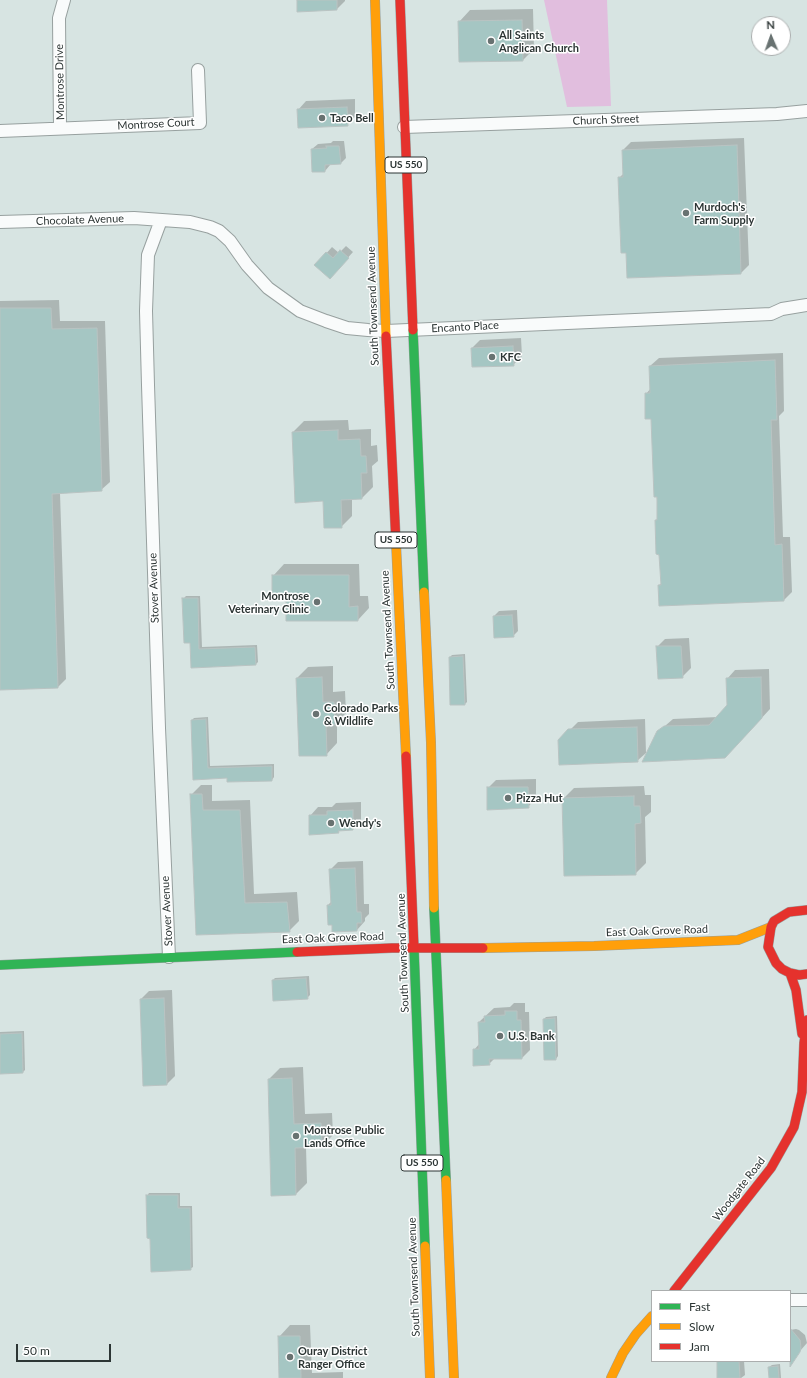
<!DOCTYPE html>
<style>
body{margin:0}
#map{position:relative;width:807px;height:1378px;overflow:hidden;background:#d7e4e2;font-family:Lato,sans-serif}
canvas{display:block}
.legend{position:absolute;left:651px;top:1290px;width:140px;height:72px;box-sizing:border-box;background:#fff;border:1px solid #abaeae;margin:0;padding:5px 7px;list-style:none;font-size:12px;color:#2c3534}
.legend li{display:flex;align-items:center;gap:8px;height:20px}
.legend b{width:20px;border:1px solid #abaeae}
.north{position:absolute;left:751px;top:16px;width:40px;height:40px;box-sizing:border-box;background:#fff;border:1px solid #abaeae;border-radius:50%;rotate:358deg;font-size:11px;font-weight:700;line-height:16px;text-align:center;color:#2c3534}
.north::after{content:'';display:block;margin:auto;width:14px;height:18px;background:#687271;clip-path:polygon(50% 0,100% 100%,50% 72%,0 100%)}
.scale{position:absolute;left:16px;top:1344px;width:95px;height:18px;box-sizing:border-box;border:2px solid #2c3534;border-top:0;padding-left:5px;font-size:12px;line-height:14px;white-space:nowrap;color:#2c3534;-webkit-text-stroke:3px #fff;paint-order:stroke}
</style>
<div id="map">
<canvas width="807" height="1378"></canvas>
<ul class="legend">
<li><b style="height:5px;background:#30b455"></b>Fast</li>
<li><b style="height:5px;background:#ff9f0a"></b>Slow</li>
<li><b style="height:5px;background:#e5322d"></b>Jam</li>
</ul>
<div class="north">N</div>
<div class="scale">50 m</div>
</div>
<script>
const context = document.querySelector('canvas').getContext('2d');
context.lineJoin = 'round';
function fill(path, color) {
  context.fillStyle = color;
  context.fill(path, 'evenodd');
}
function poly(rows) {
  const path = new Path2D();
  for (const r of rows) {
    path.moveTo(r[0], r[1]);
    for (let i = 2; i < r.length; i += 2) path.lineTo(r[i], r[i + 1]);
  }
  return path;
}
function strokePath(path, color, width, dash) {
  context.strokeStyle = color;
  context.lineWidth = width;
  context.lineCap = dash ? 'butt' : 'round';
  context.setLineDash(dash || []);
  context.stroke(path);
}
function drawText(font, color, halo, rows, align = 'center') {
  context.font = font + ' Lato,sans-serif';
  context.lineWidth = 3;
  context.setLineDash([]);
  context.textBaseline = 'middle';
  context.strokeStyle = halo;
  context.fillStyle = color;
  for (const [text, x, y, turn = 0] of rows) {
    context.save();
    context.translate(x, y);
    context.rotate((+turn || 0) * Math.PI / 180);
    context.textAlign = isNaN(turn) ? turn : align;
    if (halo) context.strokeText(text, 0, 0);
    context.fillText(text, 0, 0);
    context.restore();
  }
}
fill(poly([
 [544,0,607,0,611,106,567,107]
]), '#e1bede');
fill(poly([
 [298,0,345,0,345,1,337,9],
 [533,9,534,49,523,60,459,22,470,10],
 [355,99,355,117,347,125,298,110,306,101],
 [744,138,749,265,741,273,619,178,624,173,623,150,631,142],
 [333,141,344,141,346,158,341,163,330,164,330,165,325,171,313,171,312,149,318,144,331,143],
 [346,246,353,252,335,272,316,265,332,247,339,253],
 [59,300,60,321,105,321,110,482,101,490,60,493,66,679,58,687,0,689,0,301],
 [521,338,522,356,513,365,472,348,480,340],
 [783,353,784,411,779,416,783,537,790,537,792,592,784,600,660,605,659,585,662,583,656,520,658,518,652,418,646,394,651,388,650,366,659,358],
 [348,420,349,430,371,429,371,446,377,445,378,461,372,466,373,487,362,498,352,499,352,516,341,527,324,500,293,432,304,421],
 [284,564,359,564,360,596,368,596,369,608,358,620,287,596,273,576],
 [186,596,200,596,202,647,257,645,258,662,256,664,192,666,191,642,183,599],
 [517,610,518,631,513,636,494,616,499,611],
 [689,638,691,668,682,677,657,647,665,639],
 [465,654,467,702,465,704,450,657,452,655],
 [333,666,333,692,345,691,346,713,337,722,337,743,326,755,297,678,308,667],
 [769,669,770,709,733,749,658,732,673,719,718,717,728,706,727,679,735,670],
 [208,717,210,766,274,764,274,777,272,780,228,777,194,779,192,720,194,718],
 [645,719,646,753,637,761,559,741,578,722],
 [536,779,536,798,528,807,488,788,496,780],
 [201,785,212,785,212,801,250,800,254,894,297,892,299,921,289,931,197,934,191,795],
 [644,786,645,795,651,795,651,812,645,817,646,863,635,874,563,799,574,788],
 [361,802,361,821,353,829,341,830,338,832,310,816,318,807,332,807,336,803],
 [363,861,364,904,369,904,369,914,365,918,365,921,357,930,333,924,328,905,332,901,330,870,338,862],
 [309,976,310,995,307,998,273,980,275,978],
 [172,990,175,1076,167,1084,141,999,149,991],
 [514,1003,525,1003,525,1012,529,1012,530,1050,522,1058,495,1058,489,1064,474,1050,480,1043,479,1022,494,1008,510,1007],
 [557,1016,558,1056,556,1059,544,1019,546,1017],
 [24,1031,25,1070,23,1072,0,1073,0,1032],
 [303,1067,305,1114,332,1113,333,1135,322,1146,306,1147,307,1183,296,1194,269,1079,280,1068],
 [149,1193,180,1193,180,1206,192,1206,193,1267,190,1269,151,1238,147,1196],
 [290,1325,310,1325,312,1373,343,1372,343,1378,280,1378,279,1337],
 [796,1329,799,1330,805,1335,807,1343,800,1351,790,1358,790,1330],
 [718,1361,744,1361,745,1375,741,1378,718,1378],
 [780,1364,781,1378,770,1378,769,1367,772,1365]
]), '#0003');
const building = poly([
 [297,0,337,0,337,10,297,12,297,0],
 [522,20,523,61,459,62,458,21,522,20],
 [347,107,348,126,298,128,297,109,347,107],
 [737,145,741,274,627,278,626,253,621,253,618,177,623,177,622,150,737,145],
 [326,146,339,146,341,164,325,165,325,172,312,172,311,149,327,148,326,146],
 [340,250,349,258,330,279,314,265,326,252,333,258,340,250],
 [0,308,51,308,52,329,97,328,102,491,52,494,58,688,0,690,0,308],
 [513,346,514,366,472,367,471,348,513,346],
 [775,360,777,420,771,420,775,545,782,544,784,601,659,606,658,585,661,585,659,555,656,554,655,520,657,520,657,497,654,497,651,419,645,419,645,393,650,393,649,366,775,360],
 [338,430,338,440,360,439,361,456,366,456,367,473,361,473,362,499,341,500,342,528,324,528,323,501,295,503,292,432,338,430],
 [272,575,349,575,349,607,358,606,358,621,286,621,286,597,272,597,272,575],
 [182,598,198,598,199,649,255,647,256,665,191,668,190,643,184,643,182,598],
 [512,615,514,637,494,638,493,616,512,615],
 [656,646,681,646,683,678,658,679,656,646],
 [463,656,465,705,450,705,449,657,463,656],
 [322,677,323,702,334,702,335,725,326,725,327,756,299,756,296,678,322,677],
 [761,677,762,718,725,758,642,762,657,731,664,726,709,725,727,705,726,678,761,677],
 [206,719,208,768,272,766,272,781,227,782,227,778,193,780,191,720,206,719],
 [637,727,638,762,559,765,558,740,568,729,637,727],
 [487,787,528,787,529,808,487,810,487,787],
 [190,794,202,794,203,810,240,810,245,903,287,902,290,932,196,935,190,794],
 [634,796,634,806,640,806,641,823,635,824,636,875,564,876,562,798,634,796],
 [353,810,353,830,338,831,339,833,309,835,309,815,327,815,327,811,353,810],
 [355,868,357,912,361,912,362,923,357,923,357,931,332,932,332,925,328,925,327,905,331,905,329,869,355,868],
 [306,978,308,999,273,1001,272,980,306,978],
 [164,998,167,1085,143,1086,140,999,164,998],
 [505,1011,517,1011,517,1020,521,1020,522,1059,489,1059,490,1065,473,1066,473,1049,479,1049,478,1022,485,1022,484,1016,505,1015,505,1011],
 [555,1018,556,1060,544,1060,543,1019,555,1018],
 [22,1033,23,1073,0,1074,0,1034,22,1033],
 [292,1078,294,1124,321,1123,322,1147,295,1148,296,1195,271,1196,268,1079,292,1078],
 [146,1195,178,1195,178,1208,190,1208,191,1270,151,1272,150,1239,147,1238,146,1195],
 [790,1328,800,1340,801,1348,800,1352,790,1367,790,1328],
 [278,1336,300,1336,301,1378,279,1378,278,1336],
 [717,1361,739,1361,740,1378,717,1378,717,1361],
 [778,1366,779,1378,769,1378,768,1367,778,1366]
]);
fill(building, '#a5c6c3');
strokePath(building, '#b9c3c2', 1);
const street = poly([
 [404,127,777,114,807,111],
 [60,128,59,18,64,0],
 [0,131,200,123,198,70],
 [161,220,148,255,146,311,148,385,159,728,169,957],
 [0,222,134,218,190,222,210,227,219,231,230,241,247,265,268,288,300,311,326,321,347,328,368,330,386,331,771,314,782,309,807,305],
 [790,1300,807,1300]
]);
const fast = poly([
 [413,330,424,592],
 [434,908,446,1180],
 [414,948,425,1246],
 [0,965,297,952]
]);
const slow = poly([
 [375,0,386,336],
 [396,543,406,756],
 [424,592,431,743,434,908],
 [483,948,594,946,738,940,771,927],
 [446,1180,454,1378],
 [425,1246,430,1378],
 [611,1378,623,1353,636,1334,652,1316]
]);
const jam = poly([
 [400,0,413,330],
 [386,336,396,543],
 [406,756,414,948],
 [807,910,789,912,774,921,771,927,768,947,776,963,782,969,790,973,799,975,807,974],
 [297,952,392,948,483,948],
 [790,973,796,990,802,1034],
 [674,1291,771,1168,794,1127,802,1092,804,1043,807,1020]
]);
strokePath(street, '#97a09f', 14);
strokePath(fast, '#97a09f', 10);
strokePath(slow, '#97a09f', 10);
strokePath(jam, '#97a09f', 10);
strokePath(street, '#f9fbfb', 12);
strokePath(fast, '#30b455', 9);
strokePath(slow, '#ff9f0a', 9);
strokePath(jam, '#e5322d', 9);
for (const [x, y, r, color] of [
 [491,41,4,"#687271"],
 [322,118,4,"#687271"],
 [686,213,4,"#687271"],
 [492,357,4,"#687271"],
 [317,602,4,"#687271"],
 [316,714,4,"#687271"],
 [508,798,4,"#687271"],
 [331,823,4,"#687271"],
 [500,1036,4,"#687271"],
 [296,1136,4,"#687271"],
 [290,1357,4,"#687271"]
]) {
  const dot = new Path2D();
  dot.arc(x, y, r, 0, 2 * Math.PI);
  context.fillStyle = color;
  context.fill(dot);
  strokePath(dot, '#fff', 1.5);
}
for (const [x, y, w] of [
 [406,165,42],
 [396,540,42],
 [422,1163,42]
]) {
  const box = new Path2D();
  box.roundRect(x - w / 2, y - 8, w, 16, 3);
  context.fillStyle = '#fff';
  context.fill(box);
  strokePath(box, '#2c3534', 1);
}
drawText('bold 10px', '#2c3534', null, [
 ["US 550",406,165],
 ["US 550",396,540],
 ["US 550",422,1163]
]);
drawText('bold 11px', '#2c3534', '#fff', [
 ["All Saints",499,35],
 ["Anglican Church",499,48],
 ["Taco Bell",330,118],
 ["Murdoch's",694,207],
 ["Farm Supply",694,220],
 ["KFC",500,357],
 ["Montrose",309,596,"right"],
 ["Veterinary Clinic",309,609,"right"],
 ["Colorado Parks",324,708],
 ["& Wildlife",324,721],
 ["Pizza Hut",516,798],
 ["Wendy's",339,823],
 ["U.S. Bank",508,1036],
 ["Montrose Public",304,1130],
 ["Lands Office",304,1143],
 ["Ouray District",298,1351],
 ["Ranger Office",298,1364]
], 'left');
drawText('11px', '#2c3534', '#fff', [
 ["Montrose Drive",60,82,-91],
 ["Church Street",606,120,-2],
 ["Montrose Court",156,124,-3],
 ["Chocolate Avenue",80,220,-2],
 ["South Townsend Avenue",373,306,-92],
 ["Encanto Place",465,327,-3],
 ["Stover Avenue",154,588,-92],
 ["South Townsend Avenue",388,630,-93],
 ["Stover Avenue",167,911,-93],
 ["East Oak Grove Road",657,931,-2],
 ["East Oak Grove Road",333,938,-2],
 ["South Townsend Avenue",403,953,-92],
 ["Woodgate Road",739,1189,-52],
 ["South Townsend Avenue",414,1277,-92]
]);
</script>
